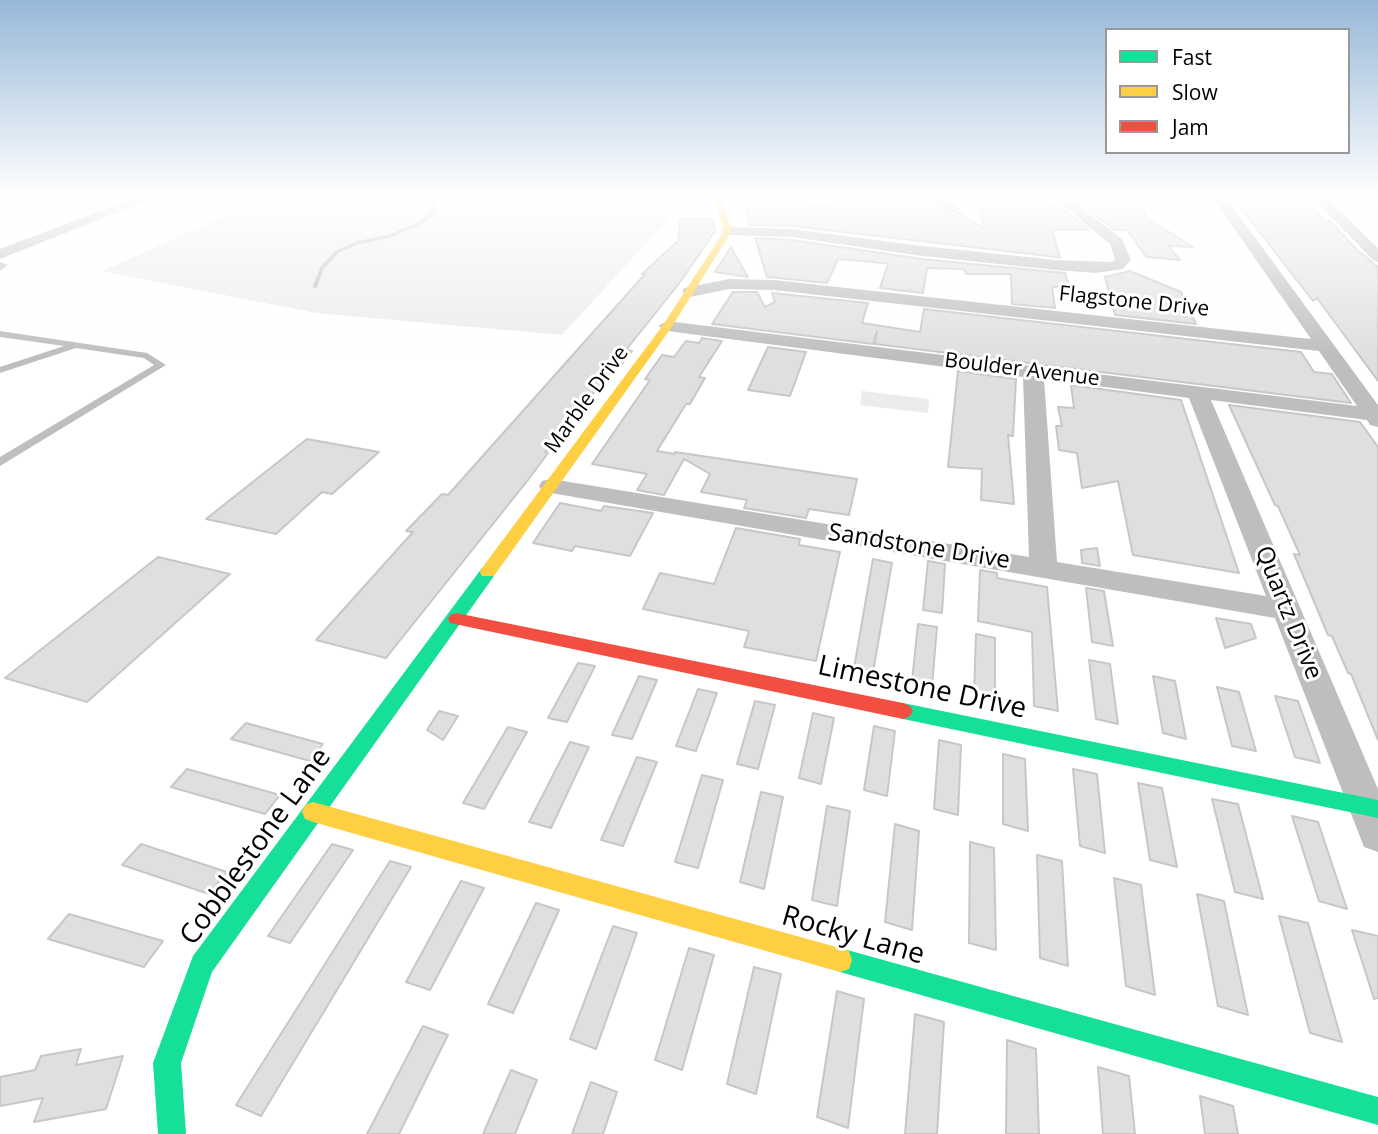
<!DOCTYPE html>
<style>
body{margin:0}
#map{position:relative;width:1378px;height:1134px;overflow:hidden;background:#fff;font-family:"Open Sans",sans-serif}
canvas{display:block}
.legend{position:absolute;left:1105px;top:28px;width:245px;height:126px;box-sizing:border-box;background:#fff;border:2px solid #999;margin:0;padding:9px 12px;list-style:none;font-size:21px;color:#000}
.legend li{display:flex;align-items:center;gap:14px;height:35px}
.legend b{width:35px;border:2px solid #999}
</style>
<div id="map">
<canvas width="1378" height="1134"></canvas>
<ul class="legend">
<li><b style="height:9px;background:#16e098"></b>Fast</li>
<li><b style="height:9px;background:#ffcf43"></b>Slow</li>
<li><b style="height:9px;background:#f24e42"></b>Jam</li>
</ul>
</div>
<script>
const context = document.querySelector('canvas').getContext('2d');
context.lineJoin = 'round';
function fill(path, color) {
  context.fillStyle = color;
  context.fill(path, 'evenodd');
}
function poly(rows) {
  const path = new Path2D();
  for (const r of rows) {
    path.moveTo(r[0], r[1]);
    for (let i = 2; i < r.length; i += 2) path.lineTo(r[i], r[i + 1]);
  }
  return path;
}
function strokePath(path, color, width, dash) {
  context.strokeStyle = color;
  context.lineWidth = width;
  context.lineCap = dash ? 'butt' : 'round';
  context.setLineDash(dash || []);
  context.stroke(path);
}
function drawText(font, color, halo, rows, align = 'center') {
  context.font = font + ' "Open Sans",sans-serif';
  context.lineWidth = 6;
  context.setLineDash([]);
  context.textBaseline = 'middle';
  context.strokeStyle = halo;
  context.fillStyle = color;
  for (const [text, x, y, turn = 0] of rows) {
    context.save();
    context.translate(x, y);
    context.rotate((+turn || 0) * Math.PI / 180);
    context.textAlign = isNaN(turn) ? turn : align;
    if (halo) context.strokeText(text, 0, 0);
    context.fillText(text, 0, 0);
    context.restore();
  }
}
fill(poly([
 [264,198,688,198,562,335,316,313,102,271],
 [862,391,929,399,928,413,860,405]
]), '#ececec');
strokePath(poly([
 [317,281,322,268,337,252,357,243,390,236,418,224,430,216,436,198]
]), '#bfbfbf', 3.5);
strokePath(poly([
 [315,286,318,279]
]), '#bfbfbf', 4.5);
const building = poly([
 [742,198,802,198,804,205,933,198,946,214,952,216,958,213,984,228,979,198,1007,198,1008,202,1057,204,1089,230,1052,230,1060,258,1056,257,792,226,750,225,742,198],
 [1098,198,1138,200,1147,218,1193,247,1168,246,1180,260,1146,257,1127,230,1114,230,1080,203,1100,202,1098,198],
 [1233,198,1304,198,1325,221,1330,221,1356,249,1378,267,1378,381,1317,298,1313,301,1233,198],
 [680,219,712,219,715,231,681,281,626,350,632,351,613,375,609,374,545,452,548,453,528,480,386,658,316,640,413,532,406,531,442,494,448,495,645,274,642,274,678,241,680,219],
 [755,238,792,240,922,259,1065,273,1069,286,1052,287,1055,308,1012,304,1011,274,966,274,964,269,927,268,923,293,880,288,888,264,882,263,838,259,827,283,767,277,755,238],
 [731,247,745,272,748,277,715,272,731,247],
 [1130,271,1181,292,1196,324,1115,315,1105,277,1130,271],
 [733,292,757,292,765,307,775,302,772,293,868,303,862,323,920,332,924,309,1301,352,1314,372,1332,374,1351,403,875,344,877,331,873,344,712,324,733,292],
 [702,338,722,341,699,377,705,378,690,404,686,404,657,451,675,454,675,452,857,479,849,515,809,509,806,518,744,508,747,500,701,492,710,474,684,459,664,495,637,490,647,474,592,464,650,380,645,379,662,355,674,357,686,341,699,343,702,338],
 [768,347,806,352,790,396,748,390,768,347],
 [958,371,1016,379,1013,436,1008,435,1014,504,981,500,982,469,948,467,958,371],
 [1071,385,1181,400,1239,573,1133,555,1118,481,1082,488,1077,453,1059,450,1056,426,1062,426,1058,407,1074,408,1071,385],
 [1229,405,1360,422,1378,447,1378,740,1351,674,1348,673,1332,636,1328,635,1294,554,1300,555,1278,506,1275,505,1229,405],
 [307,439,379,452,332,494,322,492,276,534,206,519,307,439],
 [560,503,601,511,604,506,653,513,630,556,575,546,572,551,533,543,560,503],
 [736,528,800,539,799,545,840,552,816,661,744,647,749,631,643,609,660,573,714,584,736,528],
 [1097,548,1100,566,1082,563,1081,550,1097,548],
 [158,557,230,574,87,702,5,678,158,557],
 [873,559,892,563,873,672,854,668,873,559],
 [928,561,945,564,942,613,923,610,928,561],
 [980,570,997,573,997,578,1047,587,1058,711,1034,706,1032,632,978,621,980,570],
 [1086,588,1104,591,1113,646,1092,642,1086,588],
 [1216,618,1251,624,1256,638,1225,648,1216,618],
 [918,624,937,627,932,686,912,681,918,624],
 [976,634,995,638,995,698,974,694,976,634],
 [1089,660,1110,664,1118,724,1096,719,1089,660],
 [578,663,595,666,567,722,548,718,578,663],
 [639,676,657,680,632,739,612,735,639,676],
 [1153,676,1175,681,1186,739,1163,733,1153,676],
 [1217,687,1239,692,1256,751,1232,746,1217,687],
 [698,689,717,693,696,751,676,746,698,689],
 [1275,696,1298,701,1320,763,1295,757,1275,696],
 [755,701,775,705,758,769,737,764,755,701],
 [439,711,458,716,443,740,427,730,439,711],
 [813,713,834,718,821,784,799,778,813,713],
 [246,723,323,744,310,761,231,739,246,723],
 [874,726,895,731,887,796,864,790,874,726],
 [508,727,527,732,484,809,463,803,508,727],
 [939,740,961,745,958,815,934,809,939,740],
 [570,742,589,747,551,828,529,822,570,742],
 [1003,754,1025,759,1028,831,1003,824,1003,754],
 [637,757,657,762,623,846,601,840,637,757],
 [187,769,280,795,265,814,171,787,187,769],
 [1073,769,1097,774,1105,853,1080,846,1073,769],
 [702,775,723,780,698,868,675,862,702,775],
 [1138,783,1162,788,1177,867,1150,860,1138,783],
 [761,792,783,797,764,889,740,882,761,792],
 [1212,799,1238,804,1263,899,1235,892,1212,799],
 [827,806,850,811,837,906,812,900,827,806],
 [1292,816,1318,822,1347,909,1319,901,1292,816],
 [895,824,919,831,912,930,885,922,895,824],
 [970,842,994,848,996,950,969,943,970,842],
 [141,844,227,872,209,894,122,865,141,844],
 [332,844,353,850,290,943,268,936,332,844],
 [1037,855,1062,861,1068,966,1040,958,1037,855],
 [390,861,411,867,261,1116,236,1105,390,861],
 [1114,878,1141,885,1155,995,1126,986,1114,878],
 [461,881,484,888,430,990,406,982,461,881],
 [1197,894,1224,901,1248,1015,1218,1006,1197,894],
 [536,903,559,910,513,1013,488,1004,536,903],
 [69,914,163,941,144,967,48,939,69,914],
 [1279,916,1308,923,1342,1042,1310,1033,1279,916],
 [613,926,637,933,596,1049,570,1039,613,926],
 [1352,930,1378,936,1378,998,1374,999,1352,930],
 [689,948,714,955,682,1070,655,1060,689,948],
 [754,967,781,974,756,1094,727,1084,754,967],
 [837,991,864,999,848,1128,817,1117,837,991],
 [915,1014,944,1022,937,1134,905,1134,915,1014],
 [423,1026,448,1035,399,1134,367,1134,423,1026],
 [1007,1040,1036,1049,1039,1134,1006,1134,1007,1040],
 [81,1049,76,1065,123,1056,106,1109,34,1122,43,1098,0,1106,0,1077,35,1070,41,1056,81,1049],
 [1098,1067,1129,1076,1135,1134,1103,1134,1098,1067],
 [511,1070,537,1080,515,1134,483,1134,511,1070],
 [591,1082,617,1092,603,1134,572,1134,591,1082],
 [1200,1096,1233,1106,1238,1134,1205,1134,1200,1096]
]);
fill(building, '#dfdfdf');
strokePath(building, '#c7c7c7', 2);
fill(poly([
 [0,262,8,265,0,271,0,262],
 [0,331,147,353,166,365,0,466,0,457,154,365,144,358,76,348,0,373,0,367,64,346,0,337,0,331]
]), '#bebebe');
fill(poly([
 [134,198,153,198,0,259,0,249,134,198],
 [827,198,848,198,842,202,827,198],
 [935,198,949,198,960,209,953,213,948,212,935,198],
 [1054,198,1069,198,1122,239,1131,260,1128,263,1123,269,1096,273,1056,270,922,256,792,237,728,235,721,231,728,227,792,229,922,246,1056,260,1112,262,1115,259,1110,244,1054,198],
 [1213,198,1226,198,1378,405,1378,427,1370,425,1367,420,1211,400,1378,789,1378,852,1364,847,1359,834,1275,618,551,493,542,491,539,486,542,481,551,479,1029,557,1023,377,667,331,658,326,667,321,1357,406,1319,351,774,290,729,289,690,297,682,292,684,288,729,279,774,280,1311,339,1213,198],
 [1044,379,1189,398,1266,596,1057,562,1044,379],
 [1313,198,1327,198,1378,248,1378,262,1373,260,1313,198]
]), '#bebebe');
fill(poly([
 [488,567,496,572,494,576,212,972,181,1063,186,1134,158,1134,153,1063,193,956,482,568,488,567],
 [903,703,1378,800,1378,818,903,719,896,716,893,711,896,706,903,703],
 [840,948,1378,1097,1378,1125,840,972,831,969,828,960,831,951,840,948]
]), '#16e098');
fill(poly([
 [714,198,721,198,732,231,671,328,494,576,482,576,480,572,482,568,663,325,724,231,714,198],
 [313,802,840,948,849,951,852,960,849,969,840,972,313,822,305,819,302,812,305,805,313,802]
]), '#ffcf43');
fill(poly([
 [456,613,903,703,910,706,913,711,910,716,903,719,450,623,448,619,450,615,456,613]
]), '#f24e42');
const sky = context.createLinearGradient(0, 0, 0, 357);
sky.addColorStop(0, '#97b8d8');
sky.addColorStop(0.55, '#fff');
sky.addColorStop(1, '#ffffff00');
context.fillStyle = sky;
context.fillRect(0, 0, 1378, 357);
drawText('21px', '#000', '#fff', [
 ["Flagstone Drive",1134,302,6],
 ["Boulder Avenue",1022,370,7],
 ["Marble Drive",587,400,-54]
]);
drawText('24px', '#000', '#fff', [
 ["Sandstone Drive",919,547,9],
 ["Quartz Drive",1288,613,68]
]);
drawText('28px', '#000', '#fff', [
 ["Limestone Drive",922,688,12],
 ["Cobblestone Lane",256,847,-54],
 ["Rocky Lane",853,936,16]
]);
</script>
